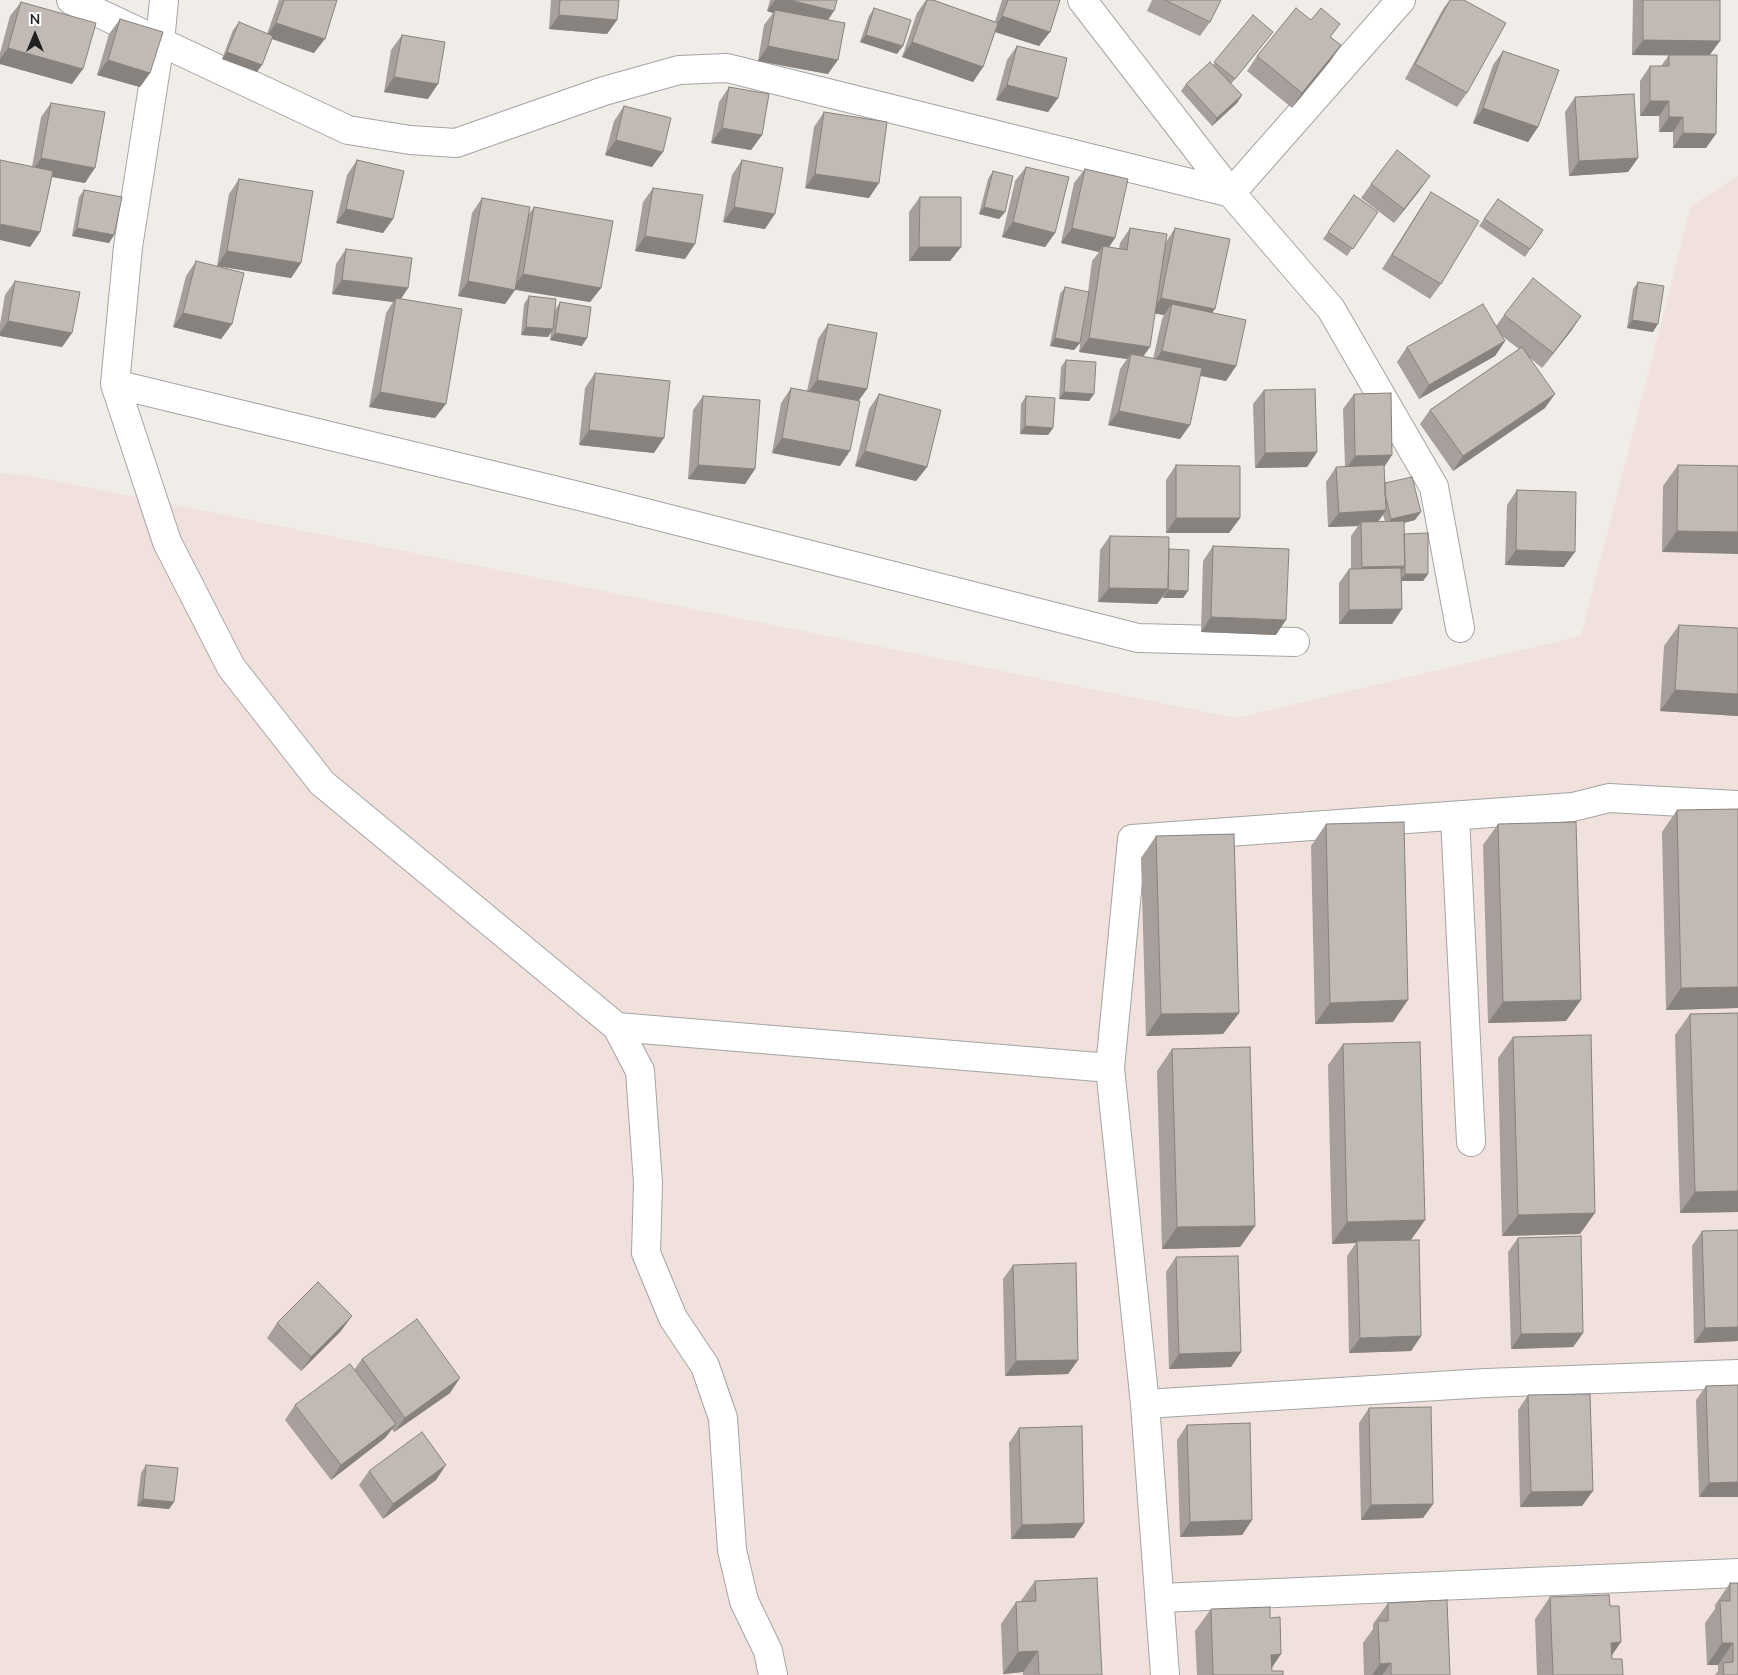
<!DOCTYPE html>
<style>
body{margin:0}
#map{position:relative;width:1738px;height:1675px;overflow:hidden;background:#f0ede8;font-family:"Nunito Sans",sans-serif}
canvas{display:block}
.north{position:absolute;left:10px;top:10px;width:50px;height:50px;-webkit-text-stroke:4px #fff;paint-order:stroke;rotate:0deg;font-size:14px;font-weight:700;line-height:20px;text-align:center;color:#202020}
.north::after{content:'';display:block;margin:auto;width:18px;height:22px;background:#202020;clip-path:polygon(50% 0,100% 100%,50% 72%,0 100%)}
</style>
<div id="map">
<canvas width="1738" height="1675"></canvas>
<div class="north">N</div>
</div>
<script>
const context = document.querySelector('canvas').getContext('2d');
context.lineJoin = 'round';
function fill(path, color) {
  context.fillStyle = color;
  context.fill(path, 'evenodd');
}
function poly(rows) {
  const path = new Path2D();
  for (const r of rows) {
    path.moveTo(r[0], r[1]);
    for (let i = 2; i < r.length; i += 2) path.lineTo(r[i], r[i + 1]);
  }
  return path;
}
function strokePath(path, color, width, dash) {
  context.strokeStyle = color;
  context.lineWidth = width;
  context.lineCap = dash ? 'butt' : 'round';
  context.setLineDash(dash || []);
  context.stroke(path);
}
fill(poly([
 [1738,176,1738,1675,0,1675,0,473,26,475,1236,718,1581,636,1691,206]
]), '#f1e1dc');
const minor = poly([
 [71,0,348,130,410,140,456,143,604,91,679,70,727,68,1231,193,1401,0],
 [164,0,160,42,128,247,115,384,167,542,231,667,322,783,617,1027,640,1071,648,1183,646,1253,673,1318,705,1366,723,1418,732,1550,744,1601,768,1651,773,1675],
 [1082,0,1231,193,1331,309,1434,487,1460,628],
 [115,384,587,498,1138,638,1295,642],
 [1455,817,1471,1142],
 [617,1027,1110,1068],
 [1145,1404,1486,1383,1738,1374],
 [1161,1598,1738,1573],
 [1165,1675,1145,1404,1110,1068,1132,839,1573,807,1609,798,1738,805]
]);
strokePath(minor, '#a4a4a4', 30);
strokePath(minor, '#fff', 28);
fill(poly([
 [279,0,337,0,314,53,272,39,257,72,222,59,233,30,239,22,267,34],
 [551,0,619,0,617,20,607,34,549,29],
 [770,0,837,0,828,20,828,74,758,61,764,25,773,13,767,11],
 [926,0,933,0,995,22,1002,0,1060,0,1039,46,995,32,983,67,973,82,902,57,917,13],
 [1152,0,1221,0,1210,22,1200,36,1147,11],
 [1450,0,1464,0,1467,93,1457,107,1405,79,1443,9],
 [1633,0,1720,0,1710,55,1706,148,1673,148,1673,132,1659,132,1659,116,1640,116,1640,81,1650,66,1661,66,1669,55,1670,55,1632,55],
 [21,2,72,84,0,64,0,53,10,16],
 [874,8,897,54,860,42,869,16],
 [1253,15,1273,32,1231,84,1242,95,1237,103,1212,126,1181,91,1186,84,1213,65],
 [120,19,150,73,140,87,97,75,109,34],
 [402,35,428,99,384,92,391,50],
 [1331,37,1341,45,1331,60,1292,108,1247,71,1257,56],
 [1017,46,1058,98,1048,112,996,100,1007,60],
 [1503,51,1538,127,1528,142,1473,123,1493,65],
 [729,87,762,135,751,150,711,143,719,102],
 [1575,97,1638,158,1628,172,1569,176,1565,112],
 [51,103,85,183,52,177,40,232,30,247,32,167,41,117],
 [624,106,652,167,605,155,614,121],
 [824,112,869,198,805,188,814,127],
 [357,160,393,219,383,233,336,223,347,175],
 [742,160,765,229,723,222,732,175],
 [1026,167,1055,233,1045,247,1002,237,1015,181],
 [1085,169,1115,238,1109,247,1119,249,1120,243,1130,228,1166,242,1175,228,1236,366,1226,381,1200,376,1180,439,1108,425,1120,369,1127,359,1079,352,1082,330,1080,343,1074,350,1050,346,1060,294,1065,287,1088,292,1092,261,1099,252,1061,243,1074,183],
 [1155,313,1164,315,1162,319,1153,359,1143,357],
 [993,171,1005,212,999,219,979,214,988,179],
 [239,179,301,263,291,278,217,266,229,194],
 [1371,184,1420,190,1394,223,1361,198],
 [653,188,685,259,635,251,643,202],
 [84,190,114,235,109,243,72,236,79,197],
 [1431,192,1441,284,1430,299,1382,269,1421,207],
 [1354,195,1378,212,1347,256,1323,239],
 [920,197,961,247,950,261,909,261,909,212],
 [482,198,528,215,534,207,601,288,590,302,515,290,505,304,458,296,472,213],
 [1498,199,1543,230,1525,257,1479,226],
 [346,249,408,288,401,299,435,418,369,407,386,313,393,302,332,294,336,264],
 [196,261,232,324,221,339,173,327,186,276],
 [15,281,72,333,62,347,0,336,0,324,5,295],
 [1638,282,1653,332,1627,328,1633,289],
 [529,296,555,310,560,302,582,346,550,340,551,332,548,337,521,335,524,304],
 [1504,315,1581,316,1571,331,1542,368,1530,358,1545,408,1453,471,1420,424,1430,410,1519,349,1502,336,1505,341,1495,356,1419,399,1397,362,1407,347,1496,326],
 [828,324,867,389,858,401,840,466,772,453,781,403,791,388,807,391,818,339],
 [1066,360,1094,394,1089,401,1059,399,1061,367],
 [595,373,654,453,579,445,585,388],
 [1264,390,1317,452,1307,467,1255,468,1253,404],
 [879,394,927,467,916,481,855,466,869,409],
 [1354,394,1392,455,1384,467,1385,483,1415,520,1404,523,1404,534,1428,574,1423,581,1402,581,1402,609,1392,624,1339,624,1339,583,1349,569,1351,569,1351,536,1358,526,1328,527,1326,482,1336,467,1345,467,1343,409],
 [1383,515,1385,521,1378,521],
 [703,396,755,469,745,484,688,479,693,410],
 [1026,396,1053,428,1048,435,1020,434,1021,404],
 [1176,465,1240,518,1229,533,1166,533,1166,480],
 [1678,465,1738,466,1662,552,1663,486],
 [1517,490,1564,567,1505,565,1507,505],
 [1110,536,1168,550,1188,591,1183,598,1163,598,1163,596,1157,604,1098,602,1100,550],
 [1213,546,1276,635,1201,632,1203,561],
 [1679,625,1738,628,1738,716,1660,711,1664,646],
 [1738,809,1738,1008,1666,1010,1662,832,1677,810],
 [1326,824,1393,1022,1315,1024,1311,846],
 [1498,824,1566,1021,1488,1023,1483,845],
 [1156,836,1239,1013,1223,1034,1146,1036,1141,858],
 [1738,1013,1738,1212,1680,1213,1675,1035,1690,1014],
 [1513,1037,1580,1234,1502,1236,1498,1058],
 [1343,1044,1425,1220,1411,1240,1421,1336,1411,1351,1349,1353,1347,1256,1356,1243,1332,1244,1328,1065],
 [1172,1049,1255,1226,1240,1247,1162,1249,1157,1071],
 [1702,1231,1738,1341,1694,1343,1692,1246],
 [1518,1238,1583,1333,1573,1347,1511,1349,1508,1252],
 [1176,1257,1241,1352,1231,1367,1169,1369,1166,1272],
 [1013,1265,1078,1360,1068,1374,1005,1376,1003,1279],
 [277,1323,341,1331,301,1371,267,1338],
 [362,1359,450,1393,394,1432,392,1429,385,1438,331,1480,285,1420,295,1405,354,1370],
 [1738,1385,1738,1497,1699,1497,1696,1400,1706,1386],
 [1528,1395,1582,1506,1520,1507,1518,1410],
 [1369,1408,1433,1504,1423,1518,1361,1520,1359,1423],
 [1187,1425,1252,1520,1242,1535,1180,1537,1177,1440],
 [1019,1428,1074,1538,1011,1539,1009,1443],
 [146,1465,174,1502,169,1509,137,1506,141,1473],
 [369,1471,436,1480,383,1519,359,1485],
 [1035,1581,1102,1675,1023,1675,1023,1672,1003,1674,1001,1624,1016,1602,1020,1602],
 [1730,1583,1738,1675,1715,1675,1718,1671,1718,1665,1707,1665,1705,1623,1715,1609,1715,1605],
 [1550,1597,1612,1656,1612,1659,1623,1675,1537,1675,1535,1619],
 [1388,1603,1450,1675,1364,1675,1363,1643,1373,1629,1373,1624],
 [1211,1609,1272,1668,1272,1671,1283,1675,1197,1675,1195,1631]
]), '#a69f9b');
fill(poly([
 [775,0,790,0,834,11,824,26,775,10,773,13,767,11],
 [559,15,617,20,607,34,549,29],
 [1002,16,1050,32,1039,46,992,31],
 [276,23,325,39,314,53,266,37],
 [866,35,903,46,897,54,860,42],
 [1643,40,1720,41,1709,56,1632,55],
 [912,42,983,67,973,82,902,57],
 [1341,45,1331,60,1292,108,1302,93],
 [768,46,838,60,828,74,758,61],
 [8,48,83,69,72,84,0,64,0,59],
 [227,52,262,65,257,72,222,59],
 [108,60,150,73,140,87,97,75],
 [394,77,438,84,428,99,384,92],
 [1007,85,1058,98,1048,112,996,100],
 [1242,95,1237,103,1212,126,1217,118],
 [1650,101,1669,101,1659,116,1640,116],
 [1483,108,1538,127,1528,142,1473,123],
 [1669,117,1683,117,1673,132,1659,132],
 [722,128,762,135,751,150,711,143],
 [1683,133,1716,134,1706,148,1673,148],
 [616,140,663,152,652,167,605,155],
 [41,158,95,168,85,183,31,173],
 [1638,158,1628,172,1569,176,1579,161],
 [815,174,879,183,869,198,805,188],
 [1430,176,1420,190,1394,223,1404,209],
 [734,207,775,214,765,229,723,222],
 [984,207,1005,212,999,219,979,214],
 [346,209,393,219,383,233,336,223],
 [1013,222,1055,233,1045,247,1002,237],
 [0,224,40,232,30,247,0,240],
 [77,228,114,235,109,243,72,236],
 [1072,228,1115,238,1105,253,1103,246,1099,252,1061,243],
 [645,236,695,244,685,259,635,251],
 [919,247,961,247,950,261,909,261],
 [227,251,301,263,291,278,217,266],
 [523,274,601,288,590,302,512,289],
 [342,280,408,288,398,303,396,298,393,302,332,294],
 [468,281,515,290,505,304,458,296],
 [1161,298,1215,309,1205,323,1172,304,1164,315,1151,313],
 [183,313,232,324,221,339,173,327],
 [1581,316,1571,331,1542,368,1553,353],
 [1632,320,1658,324,1653,332,1627,328],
 [8,321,72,333,62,347,0,336,0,333],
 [526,327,553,329,548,337,521,335],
 [555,333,587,338,582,346,550,340],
 [1055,338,1080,343,1074,350,1050,346],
 [1089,338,1150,347,1140,361,1131,354,1127,359,1079,352],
 [1505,341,1495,356,1419,399,1429,385],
 [1162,351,1236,366,1226,381,1151,365],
 [817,380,867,389,857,403,807,394],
 [380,392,446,404,435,418,369,407],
 [1064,392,1094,394,1089,401,1059,399],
 [1555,394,1545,408,1453,471,1463,456],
 [1119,411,1190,425,1180,439,1108,425],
 [1025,426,1053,428,1048,435,1020,434],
 [589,430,664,438,654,453,579,445],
 [782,438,850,451,840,466,772,453],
 [865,451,927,467,916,481,855,466],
 [1317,452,1307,467,1255,468,1265,453],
 [1392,455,1382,470,1345,470,1355,456],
 [698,465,755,469,745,484,688,479],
 [1386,510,1376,525,1361,522,1358,526,1328,527,1339,513],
 [1421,512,1415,520,1386,527,1391,519],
 [1176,518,1240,518,1229,533,1166,533],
 [1677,531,1738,532,1738,554,1662,552],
 [1516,550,1575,552,1564,567,1505,565],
 [1405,566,1395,581,1352,582,1362,567],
 [1405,574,1428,574,1423,581,1399,581],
 [1109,588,1168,589,1157,604,1098,602],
 [1168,590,1188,591,1183,598,1163,598],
 [1402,609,1392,624,1339,624,1349,610],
 [1211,617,1286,620,1276,635,1201,632],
 [1675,690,1738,694,1738,716,1660,711],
 [1738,987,1738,1008,1666,1010,1681,988],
 [1408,1000,1393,1022,1315,1024,1330,1003],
 [1581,1000,1566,1021,1488,1023,1503,1002],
 [1239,1013,1223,1034,1146,1036,1161,1014],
 [1738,1191,1738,1212,1680,1213,1695,1192],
 [1595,1213,1580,1234,1502,1236,1518,1215],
 [1425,1220,1410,1241,1357,1241,1356,1243,1332,1244,1347,1222],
 [1255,1226,1240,1247,1162,1249,1177,1227],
 [352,1316,341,1331,301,1371,311,1357],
 [1738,1327,1738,1341,1694,1343,1705,1328],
 [1583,1333,1573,1347,1511,1349,1521,1334],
 [1421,1336,1411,1351,1349,1353,1360,1338],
 [1241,1352,1231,1367,1169,1369,1179,1354],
 [1078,1360,1068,1374,1005,1376,1016,1361],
 [460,1378,450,1393,394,1432,405,1418],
 [396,1424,385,1438,331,1480,341,1465],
 [446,1465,436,1480,383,1519,393,1504],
 [1738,1482,1738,1497,1699,1497,1709,1483],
 [1593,1491,1582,1506,1520,1507,1531,1492],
 [143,1499,174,1502,169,1509,137,1506],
 [1433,1504,1423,1518,1361,1520,1371,1505],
 [1252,1520,1242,1535,1180,1537,1190,1522],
 [1084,1523,1074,1538,1011,1539,1022,1525],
 [1621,1642,1606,1664,1611,1643],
 [1722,1643,1733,1643,1718,1665,1707,1665],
 [1038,1651,1023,1672,1003,1674,1018,1652],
 [1281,1654,1267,1675,1271,1655],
 [1391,1663,1382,1675,1372,1675,1380,1664]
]), '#87827e');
const building = poly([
 [284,0,337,0,325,39,276,23,284,0],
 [560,0,619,0,617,20,559,15,560,0],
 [790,0,837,0,834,11,790,0],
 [927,0,933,0,998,23,983,67,912,42,927,0],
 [1008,0,1060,0,1050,32,1002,16,1008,0],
 [1165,0,1221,0,1210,22,1165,0],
 [1450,0,1464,0,1506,23,1467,93,1415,64,1450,0],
 [1643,0,1720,0,1720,41,1643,40,1643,0],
 [21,2,96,23,83,69,8,48,21,2],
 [874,8,911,20,903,46,866,35,874,8],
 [1296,8,1311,20,1321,8,1340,24,1330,37,1341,45,1302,93,1257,56,1296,8],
 [775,10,845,23,838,60,768,46,775,10],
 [1253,15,1273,32,1235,79,1214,62,1253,15],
 [120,19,163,32,150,73,108,60,120,19],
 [239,22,273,36,262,65,227,52,239,22],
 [402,35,445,42,438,84,394,77,402,35],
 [1017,46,1067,58,1058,98,1007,85,1017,46],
 [1503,51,1559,70,1538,127,1483,108,1503,51],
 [1669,55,1717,55,1716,134,1683,133,1683,117,1669,117,1669,101,1650,101,1650,66,1669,66,1669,55],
 [1210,62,1242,95,1217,118,1186,84,1210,62],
 [729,87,769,94,762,135,722,128,729,87],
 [1634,94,1638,158,1579,161,1575,97,1634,94],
 [51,103,105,112,95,168,41,158,51,103],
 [624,106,671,118,663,152,616,140,624,106],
 [824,112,887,122,879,183,815,174,824,112],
 [1397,150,1430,176,1404,209,1371,184,1397,150],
 [0,160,53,171,40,232,0,224,0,160],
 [357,160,404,171,393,219,346,209,357,160],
 [742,160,783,168,775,214,734,207,742,160],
 [1026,167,1069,177,1055,233,1013,222,1026,167],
 [1085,169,1128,179,1115,238,1072,228,1085,169],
 [993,171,1013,176,1005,212,984,207,993,171],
 [239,179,313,191,301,263,227,251,239,179],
 [653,188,703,195,695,244,645,236,653,188],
 [84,190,122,197,114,235,77,228,84,190],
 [1431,192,1479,221,1441,284,1392,255,1431,192],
 [1354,195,1378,212,1353,249,1328,232,1354,195],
 [920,197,961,197,961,247,919,247,920,197],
 [482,198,530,207,515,290,468,281,482,198],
 [1498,199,1543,230,1530,249,1484,219,1498,199],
 [534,207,613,221,601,288,523,274,534,207],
 [1130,228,1167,234,1150,347,1089,338,1103,246,1127,250,1130,228],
 [1175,228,1230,239,1215,309,1161,298,1175,228],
 [346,249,412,258,408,288,342,280,346,249],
 [196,261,244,273,232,324,183,313,196,261],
 [1533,278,1581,316,1553,353,1504,315,1533,278],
 [15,281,80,292,72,333,8,321,15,281],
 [1638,282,1664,286,1658,324,1632,320,1638,282],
 [1065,287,1089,292,1080,343,1055,338,1065,287],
 [529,296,556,299,553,329,526,327,529,296],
 [396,298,462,309,446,404,380,392,396,298],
 [560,302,591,307,587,338,555,333,560,302],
 [1172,304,1246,320,1236,366,1162,351,1172,304],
 [1483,304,1505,341,1429,385,1407,347,1483,304],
 [828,324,877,333,867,389,817,380,828,324],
 [1522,347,1555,394,1463,456,1430,410,1522,347],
 [1131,354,1202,368,1190,425,1119,411,1131,354],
 [1066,360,1096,362,1094,394,1064,392,1066,360],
 [595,373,670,381,664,438,589,430,595,373],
 [791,388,860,401,850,451,782,438,791,388],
 [1315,389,1317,452,1265,453,1264,390,1315,389],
 [1391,393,1392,455,1355,456,1354,394,1391,393],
 [879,394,941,410,927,467,865,451,879,394],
 [703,396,760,400,755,469,698,465,703,396],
 [1026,396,1055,398,1053,428,1025,426,1026,396],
 [1176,465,1240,466,1240,518,1176,518,1176,465],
 [1384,465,1386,510,1339,513,1336,467,1384,465],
 [1678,465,1738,466,1738,532,1677,531,1678,465],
 [1412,477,1421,512,1391,519,1385,494,1385,483,1412,477],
 [1517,490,1576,492,1575,552,1516,550,1517,490],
 [1404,521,1405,566,1362,567,1361,522,1404,521],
 [1428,533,1428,574,1405,574,1404,534,1428,533],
 [1110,536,1169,537,1168,589,1109,588,1110,536],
 [1213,546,1289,549,1286,620,1211,617,1213,546],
 [1169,549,1189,550,1188,591,1168,590,1169,549],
 [1401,568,1402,609,1349,610,1349,569,1401,568],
 [1679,625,1738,628,1738,694,1675,690,1679,625],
 [1738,809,1738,987,1681,988,1677,810,1738,809],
 [1404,822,1408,1000,1330,1003,1326,824,1404,822],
 [1576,822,1581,1000,1503,1002,1498,824,1576,822],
 [1234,834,1239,1013,1161,1014,1156,836,1234,834],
 [1738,1013,1738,1191,1695,1192,1690,1014,1738,1013],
 [1591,1035,1595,1213,1518,1215,1513,1037,1591,1035],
 [1420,1042,1425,1220,1347,1222,1343,1044,1420,1042],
 [1250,1047,1255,1226,1177,1227,1172,1049,1250,1047],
 [1738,1230,1738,1327,1705,1328,1702,1231,1738,1230],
 [1581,1236,1583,1333,1521,1334,1518,1238,1581,1236],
 [1419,1240,1421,1336,1360,1338,1357,1241,1419,1240],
 [1238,1256,1241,1352,1179,1354,1176,1257,1238,1256],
 [1076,1263,1078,1360,1016,1361,1013,1265,1076,1263],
 [318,1282,352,1316,311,1357,277,1323,318,1282],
 [417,1319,460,1378,405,1418,362,1359,417,1319],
 [350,1364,396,1424,341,1465,295,1405,350,1364],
 [1738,1385,1738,1482,1709,1483,1706,1386,1738,1385],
 [1590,1394,1593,1491,1531,1492,1528,1395,1590,1394],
 [1431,1407,1433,1504,1371,1505,1369,1408,1431,1407],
 [1250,1423,1252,1520,1190,1522,1187,1425,1250,1423],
 [1082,1426,1084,1523,1022,1525,1019,1428,1082,1426],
 [422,1432,446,1465,393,1504,369,1471,422,1432],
 [146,1465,178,1468,174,1502,143,1499,146,1465],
 [1097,1578,1102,1675,1039,1675,1038,1651,1018,1652,1016,1602,1036,1601,1035,1581,1097,1578],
 [1730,1583,1738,1583,1738,1675,1724,1675,1723,1663,1733,1662,1733,1643,1722,1643,1720,1601,1730,1601,1730,1583],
 [1609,1595,1610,1606,1619,1606,1621,1642,1611,1643,1612,1659,1622,1659,1623,1675,1553,1675,1550,1597,1609,1595],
 [1447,1600,1450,1675,1391,1675,1391,1663,1380,1664,1378,1621,1388,1621,1388,1603,1447,1600],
 [1270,1607,1270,1618,1280,1617,1281,1654,1271,1655,1272,1671,1283,1671,1283,1675,1213,1675,1211,1609,1270,1607]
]);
fill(building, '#c1b9b4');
strokePath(building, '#87827e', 1);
</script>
